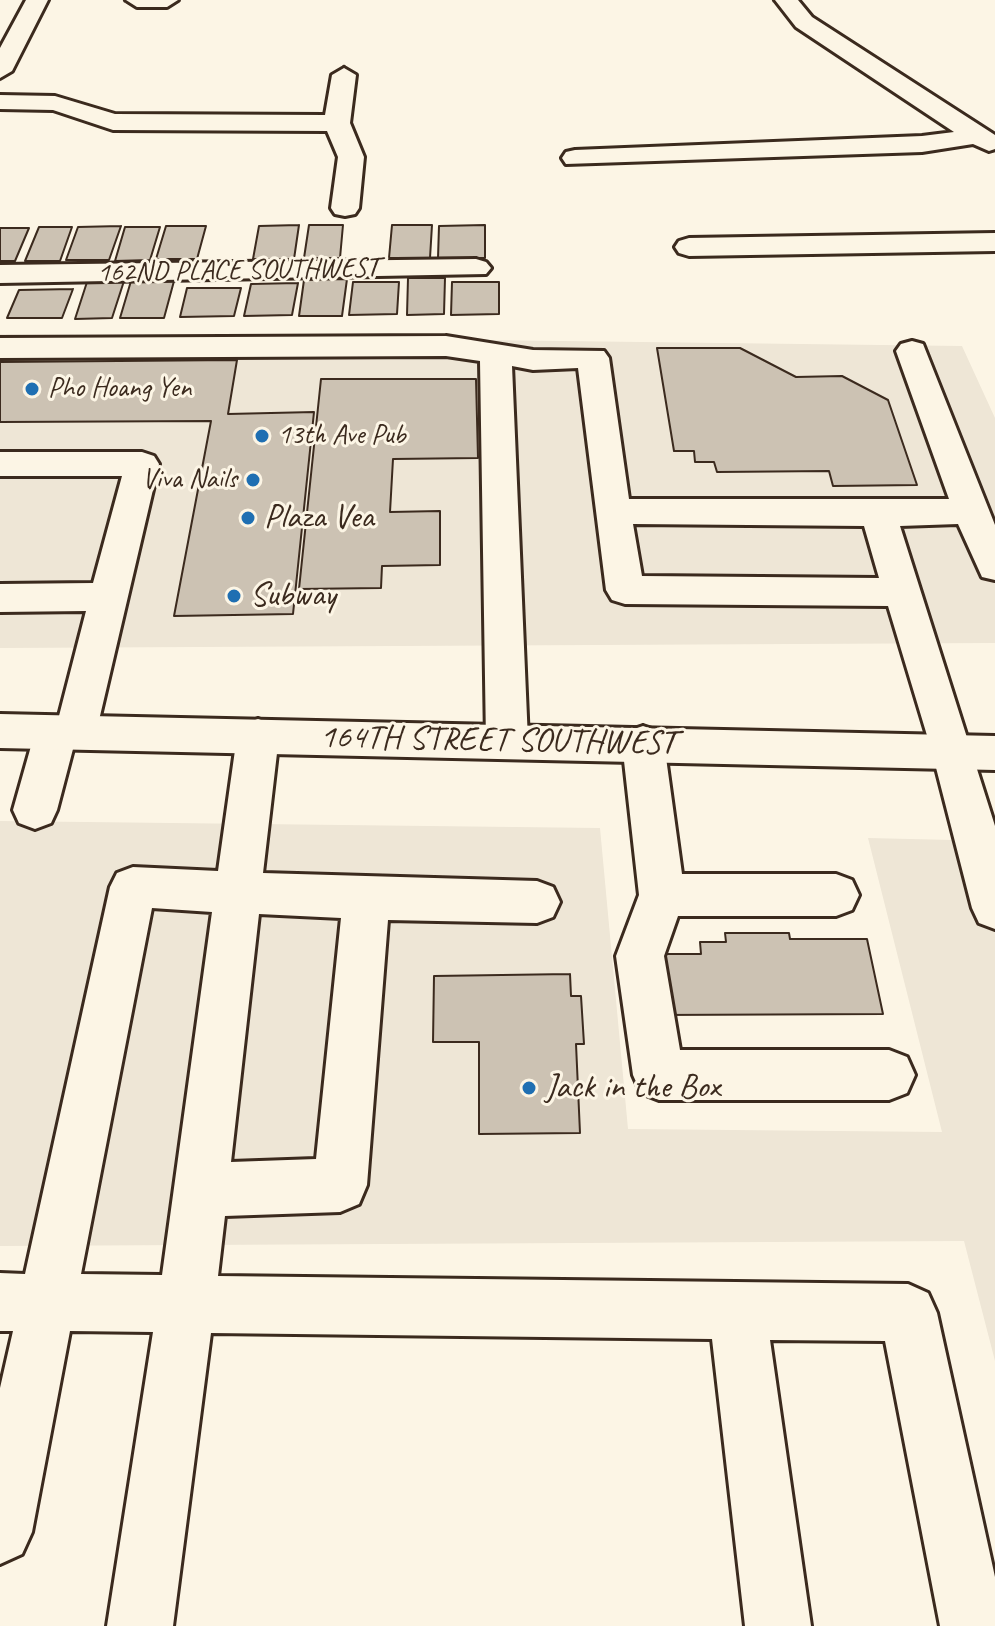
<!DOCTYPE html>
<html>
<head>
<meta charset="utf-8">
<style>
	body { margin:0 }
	canvas { display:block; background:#fcf5e5 }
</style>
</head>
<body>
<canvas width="995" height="1626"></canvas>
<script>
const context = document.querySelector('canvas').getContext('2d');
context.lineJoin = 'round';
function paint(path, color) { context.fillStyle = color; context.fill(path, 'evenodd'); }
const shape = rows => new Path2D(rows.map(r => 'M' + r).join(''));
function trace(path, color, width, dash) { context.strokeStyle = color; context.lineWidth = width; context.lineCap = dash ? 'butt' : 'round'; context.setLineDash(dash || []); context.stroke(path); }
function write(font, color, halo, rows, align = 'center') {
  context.font = font + ' Caveat,sans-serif'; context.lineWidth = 6; context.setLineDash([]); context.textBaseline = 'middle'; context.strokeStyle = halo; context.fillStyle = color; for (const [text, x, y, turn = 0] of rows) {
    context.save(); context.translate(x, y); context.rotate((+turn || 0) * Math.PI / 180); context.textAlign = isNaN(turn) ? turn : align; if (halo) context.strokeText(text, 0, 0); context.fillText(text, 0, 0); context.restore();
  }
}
paint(shape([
	[0,334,962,346,995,418,995,643,0,648],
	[0,821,600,828,628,1129,942,1132,868,838,995,841,995,1361,964,1241,0,1246]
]), '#eee6d6');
const building = shape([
	[299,225,294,259,253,259,259,226,299,225],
	[309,225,343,225,340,258,304,258,309,225],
	[392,225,432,225,430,258,389,258,392,225],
	[485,225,485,258,438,258,439,226,485,225],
	[121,226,109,260,66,260,78,227,121,226],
	[166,226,206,226,197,259,156,259,166,226],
	[39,227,72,227,60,261,25,261,39,227],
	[125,227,160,227,150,260,115,261,125,227],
	[0,228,29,228,15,261,0,261,0,228],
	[408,278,445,278,444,314,407,315,408,278],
	[347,279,342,316,299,316,304,280,347,279],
	[124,281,112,318,75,319,87,282,124,281],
	[131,281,174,281,164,318,120,318,131,281],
	[353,282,399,282,397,314,349,315,353,282],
	[452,282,499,282,499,314,451,315,452,282],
	[298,283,292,315,244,316,251,284,298,283],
	[187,288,241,288,234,316,180,317,187,288],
	[73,289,62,318,7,318,19,290,73,289],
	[657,348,740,348,796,377,842,376,888,400,917,485,833,486,829,471,717,472,714,462,695,462,694,451,674,451,657,348],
	[237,360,228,414,314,412,293,614,174,616,211,421,0,422,0,362,237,360],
	[321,379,476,379,478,458,393,459,390,512,440,511,440,565,382,566,381,588,299,589,321,379],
	[725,933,789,933,790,939,867,939,883,1014,658,1015,652,954,701,954,700,942,726,942,725,933],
	[570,974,571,996,581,996,584,1044,576,1044,580,1133,479,1134,479,1042,433,1042,434,976,570,974]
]);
paint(building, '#ccc2b3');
trace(building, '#3b2a1e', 2);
const minor = shape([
	[26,0,48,0,12,71,0,78,0,48,26,0],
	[126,0,178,0,167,7,137,7,126,0],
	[775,0,798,0,812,17,995,135,995,149,989,151,973,144,922,152,566,164,562,158,566,152,575,150,922,136,954,132,796,27,775,0],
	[344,68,356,75,350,123,364,157,359,208,355,214,345,216,335,214,331,208,338,157,327,131,113,130,53,110,0,109,0,95,55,96,115,114,325,115,332,75,344,68],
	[995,233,995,251,689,256,679,253,675,247,679,241,689,238,995,233],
	[476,259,486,262,491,268,486,274,0,283,0,265,476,259],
	[446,336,533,350,604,351,609,358,629,499,949,499,896,351,901,344,912,341,923,344,995,525,995,580,982,577,958,524,900,526,995,826,995,929,979,923,972,908,932,752,888,606,625,604,612,600,606,590,578,368,533,370,512,366,528,741,522,753,507,758,492,753,486,741,480,361,446,356,0,358,0,338,446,336],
	[633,524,864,526,879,578,642,576,633,524],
	[0,452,142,452,154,456,159,464,96,733,90,745,73,749,57,810,51,823,35,829,19,823,13,810,35,732,41,720,59,716,86,611,0,612,0,584,93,583,122,476,0,476,0,452],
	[258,719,273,724,279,736,263,873,537,881,553,887,560,902,553,917,537,923,388,920,367,1185,359,1204,340,1212,225,1216,218,1276,908,1284,928,1293,937,1313,995,1577,995,1626,940,1626,885,1341,770,1340,811,1626,745,1626,712,1339,211,1333,173,1626,107,1626,153,1332,70,1331,32,1532,22,1554,0,1564,0,1388,13,1331,0,1331,0,1273,25,1274,110,887,117,873,133,867,218,871,237,736,243,724,258,719],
	[152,908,212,912,162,1275,81,1274,152,908],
	[259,914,341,918,316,1159,231,1162,259,914],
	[643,726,658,731,664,743,682,874,836,874,852,880,859,895,852,910,836,916,678,916,664,956,680,1050,889,1050,907,1057,915,1075,907,1093,889,1100,659,1100,641,1093,633,1075,616,956,639,895,622,743,628,731,643,726]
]);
const major = shape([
	[0,714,995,736,995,770,0,748,0,714]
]);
trace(minor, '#3b2a1e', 6);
trace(major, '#3b2a1e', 6);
paint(minor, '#fcf5e5');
paint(major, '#fcf5e5');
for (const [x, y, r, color] of [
	[32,389,8,"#1f6fb2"],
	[262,436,8,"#1f6fb2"],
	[253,480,8,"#1f6fb2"],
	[248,518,8,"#1f6fb2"],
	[234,596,8,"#1f6fb2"],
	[529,1088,8,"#1f6fb2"]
]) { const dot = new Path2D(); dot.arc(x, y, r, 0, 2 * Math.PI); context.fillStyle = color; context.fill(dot); trace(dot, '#fcf5e5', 3); }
write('28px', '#3b2a1e', '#fcf5e5', [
	["162ND PLACE SOUTHWEST",238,271,-1]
]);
write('28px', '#3b2a1e', '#fcf5e5', [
	["Pho Hoang Yen",48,389],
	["13th Ave Pub",278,436],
	["Viva Nails",237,480,"right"]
], 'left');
write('34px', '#3b2a1e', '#fcf5e5', [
	["Plaza Vea",264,518],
	["Subway",250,596],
	["Jack in the Box",545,1088]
], 'left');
write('34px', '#3b2a1e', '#fcf5e5', [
	["164TH STREET SOUTHWEST",498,741,1]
]);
</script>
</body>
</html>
